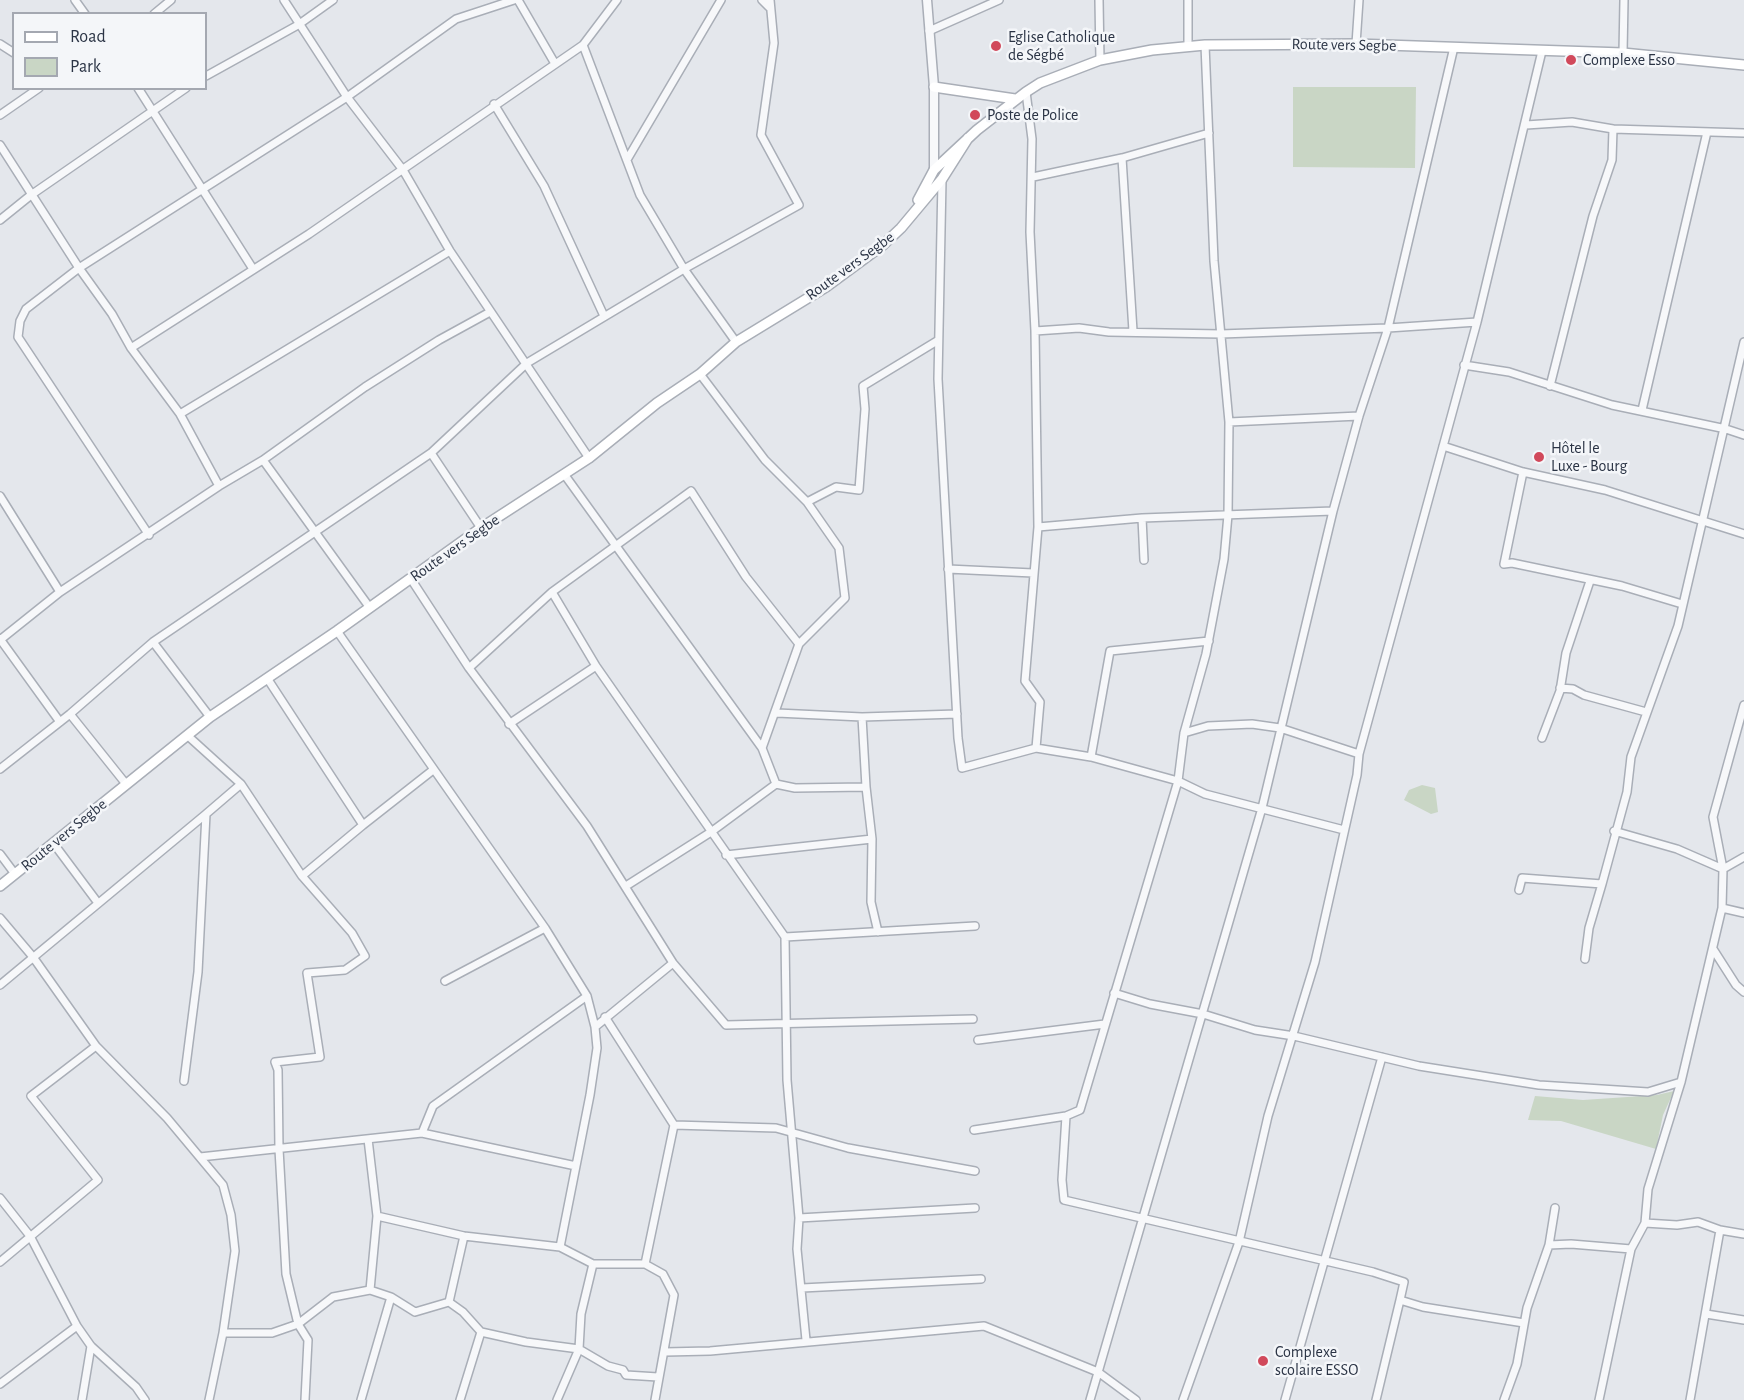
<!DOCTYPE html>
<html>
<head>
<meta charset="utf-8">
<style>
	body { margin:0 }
	#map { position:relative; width:1744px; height:1400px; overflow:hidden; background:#e4e7ec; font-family:"Alegreya Sans",sans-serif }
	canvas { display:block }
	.legend { position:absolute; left:12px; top:12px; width:195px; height:78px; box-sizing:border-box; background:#f4f6f9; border:2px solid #a4a8b1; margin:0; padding:8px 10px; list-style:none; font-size:18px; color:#2b3445 }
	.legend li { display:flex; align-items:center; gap:12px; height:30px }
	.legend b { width:30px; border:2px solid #a4a8b1 }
</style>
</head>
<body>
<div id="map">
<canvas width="1744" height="1400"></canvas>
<ul class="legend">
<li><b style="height:8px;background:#fff"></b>Road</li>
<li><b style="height:16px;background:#c9d6c5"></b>Park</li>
</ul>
</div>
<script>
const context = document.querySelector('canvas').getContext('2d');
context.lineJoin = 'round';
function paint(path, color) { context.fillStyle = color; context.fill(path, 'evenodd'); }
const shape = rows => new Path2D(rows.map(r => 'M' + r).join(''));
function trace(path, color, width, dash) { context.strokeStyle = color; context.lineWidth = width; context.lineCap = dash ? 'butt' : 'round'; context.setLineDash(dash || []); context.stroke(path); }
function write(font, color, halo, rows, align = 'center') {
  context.font = font + ' "Alegreya Sans",sans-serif'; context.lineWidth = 5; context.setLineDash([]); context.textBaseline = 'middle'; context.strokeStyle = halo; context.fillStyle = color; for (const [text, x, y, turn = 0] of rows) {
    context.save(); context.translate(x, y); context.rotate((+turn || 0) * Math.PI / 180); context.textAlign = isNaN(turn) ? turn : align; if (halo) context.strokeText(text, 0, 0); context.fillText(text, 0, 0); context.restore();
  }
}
paint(shape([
	[1293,87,1416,87,1415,168,1293,167],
	[1422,785,1435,788,1438,812,1431,814,1404,800,1409,790],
	[1674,1091,1663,1115,1656,1149,1561,1121,1528,1120,1535,1096,1583,1100,1657,1095]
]), '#c9d6c5');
const minor = shape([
	[75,0,85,14],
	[284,0,347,97,403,170,450,251,589,458],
	[518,0,554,62],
	[762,0,769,7],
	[1099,0,1100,60],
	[1188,0,1188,46],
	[154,14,171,0],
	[929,31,999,0],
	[0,44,14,53],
	[1356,44,1359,0],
	[583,45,640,195,684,269,736,342],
	[1623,53,1624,0],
	[206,76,298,25,333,0],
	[138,88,253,269],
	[1026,92,1032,139,1030,232,1035,331,1038,527,1025,681,1040,702,1036,748],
	[494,104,544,186,604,316],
	[0,115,39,88],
	[1526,125,1572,122,1613,129,1612,160,1593,216,1550,386],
	[1613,129,1744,133],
	[0,145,79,268,112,314,131,348,180,414,219,486],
	[628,158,721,0],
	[1122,158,1133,331],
	[1033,177,1122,158,1209,133],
	[942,180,938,379,958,738,962,768,1036,748,1091,757,1178,781,1205,794,1344,830],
	[0,220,31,195,186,88],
	[1035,331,1079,328,1109,332,1221,334,1388,328,1477,322],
	[131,348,309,234,583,45,617,0],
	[1464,365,1509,372,1612,405,1726,429,1744,435],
	[700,374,765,460,807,502],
	[1642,410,1707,132],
	[180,414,450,251],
	[1229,422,1359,416],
	[1443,446,1523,472,1605,490,1744,534],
	[431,453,481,528],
	[263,460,370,608],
	[1523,472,1504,564,1512,563,1622,586,1682,604],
	[564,474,762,748,776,784],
	[0,496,60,592],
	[1142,518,1144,560],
	[1038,527,1142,518,1333,511],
	[149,535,18,337,20,321,26,309,79,268,347,97,456,19,514,0],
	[948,569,1033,573],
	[411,579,469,668,587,826,673,963,726,1025,973,1019],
	[552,592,596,666,785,937,787,1080,799,1218,797,1249,806,1340],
	[337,631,545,928,587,996],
	[0,639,60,722],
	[0,640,60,592,219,486,263,460,365,387,439,340,490,312],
	[153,642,210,717],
	[799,644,845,598,839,548,807,502,836,487,859,490,865,409,863,386,937,341],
	[469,668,552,592,691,491,746,577,799,644,762,748],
	[267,678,363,825,302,876],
	[1560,688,1573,689,1584,695,1646,712],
	[777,713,862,717,957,714],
	[70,714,126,784],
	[862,717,866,787],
	[509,724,596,666],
	[1184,733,1208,726,1252,724,1280,728,1359,754],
	[188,736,241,784,302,876,352,933,365,956,345,970,307,973,320,1057,275,1062,278,1070,279,1149,286,1274,298,1324,308,1340,305,1400],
	[1542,738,1560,691,1566,653,1590,581],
	[1091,757,1110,651,1209,641],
	[0,769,70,714,153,642,431,453,527,363,684,269,799,205,761,135,774,43,770,0],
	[363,825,433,770],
	[1614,831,1677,849,1723,869],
	[54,844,98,903],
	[0,854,15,874],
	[726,855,872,839],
	[1723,869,1744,857],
	[626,886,711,832,776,784,795,788,866,787,872,839,871,902,878,932],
	[1519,890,1522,878,1602,884,1627,792,1631,757,1678,626,1744,342],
	[1722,908,1744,913],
	[0,918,33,957,96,1046,167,1118,223,1185,231,1215,235,1251,223,1333],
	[785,937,975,926],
	[1713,949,1736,985,1744,992],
	[1585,959,1589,928,1602,884],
	[445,981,545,928],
	[0,985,206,814],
	[1114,993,1150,1004,1203,1014,1255,1030,1294,1036,1419,1066,1539,1085,1648,1092,1681,1082],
	[605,1017,674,1125,776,1128,848,1148,975,1171],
	[978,1040,1105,1024],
	[184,1081,198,972,206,814,241,784],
	[1066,1116,1062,1180,1064,1200,1373,1272,1404,1282,1400,1300,1423,1307,1524,1323],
	[974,1130,1066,1116,1080,1110,1178,781,1184,733,1206,654,1224,559,1228,515,1229,422,1214,261,1205,45],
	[422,1133,433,1106,587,996,595,1027],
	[368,1139,377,1216,370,1290],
	[200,1157,422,1133,576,1166],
	[0,1198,30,1236,77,1326,91,1346,136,1387,145,1400],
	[1555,1208,1549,1245,1571,1244,1631,1249],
	[377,1216,464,1236,560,1247,593,1264,645,1264,663,1274,674,1295,655,1400],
	[799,1218,975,1208],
	[1645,1223,1677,1225,1698,1222,1720,1230,1690,1400],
	[1720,1230,1744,1234],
	[560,1247,590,1095,597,1048,595,1027,673,963],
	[0,1262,98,1180,31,1096,96,1046],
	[645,1264,674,1125],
	[802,1288,981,1279],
	[449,1302,464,1236],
	[1706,1314,1744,1320],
	[665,1352,710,1351,984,1326,1098,1372,1136,1400],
	[0,1384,77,1326],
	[82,1400,91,1346],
	[209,1400,223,1333,272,1333,298,1324,333,1297,370,1290,391,1297,415,1312,449,1302,463,1312,481,1332,526,1342,579,1349,608,1366,623,1370,626,1375,658,1377],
	[361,1400,391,1297],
	[460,1400,481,1332],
	[557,1400,579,1349,581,1314,593,1264],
	[1090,1400,1262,808,1333,511,1359,416,1388,328,1454,47],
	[1183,1400,1239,1242,1268,1116,1315,962,1357,775,1359,754,1477,322,1542,51],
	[1285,1400,1382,1057],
	[1376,1400,1400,1300],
	[1504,1400,1517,1364,1527,1308,1549,1245],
	[1599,1400,1631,1249,1645,1223,1648,1189,1681,1082,1722,908,1723,869,1713,817,1744,705]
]);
const tertiary = shape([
	[927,0,934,87,934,170]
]);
const secondary = shape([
	[934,87,1015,99],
	[918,200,934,170,977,130,1026,92,1040,83,1100,60,1152,50,1205,45,1356,44,1623,53,1744,65],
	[0,886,210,717,337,631,481,528,589,458,657,403,700,374,736,342,826,287,883,245,901,228,942,179,968,138]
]);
trace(minor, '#a9aeb7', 10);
trace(tertiary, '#a9aeb7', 11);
trace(secondary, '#a9aeb7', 12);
trace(minor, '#f7f8fa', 7);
trace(tertiary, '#f7f8fa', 8);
trace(secondary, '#fff', 9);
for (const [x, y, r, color] of [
	[996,46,6,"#d1495b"],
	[1571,60,6,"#d1495b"],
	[975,115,6,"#d1495b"],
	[1539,457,6,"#d1495b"],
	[1263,1361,6,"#d1495b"]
]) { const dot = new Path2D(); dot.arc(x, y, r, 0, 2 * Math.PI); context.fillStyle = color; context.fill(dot); trace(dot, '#f4f6f9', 2); }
write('16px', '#2b3445', '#f4f6f9', [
	["Eglise Catholique",1008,37],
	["de Ségbé",1008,55],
	["Complexe Esso",1583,60],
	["Poste de Police",987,115],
	["Hôtel le",1551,448],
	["Luxe - Bourg",1551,466],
	["Complexe",1275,1352],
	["scolaire ESSO",1275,1370]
], 'left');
write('16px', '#2b3445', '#f4f6f9', [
	["Route vers Segbe",1344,45,1],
	["Route vers Segbe",850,266,-36],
	["Route vers Segbe",455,548,-35],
	["Route vers Segbe",64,835,-39]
]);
</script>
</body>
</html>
